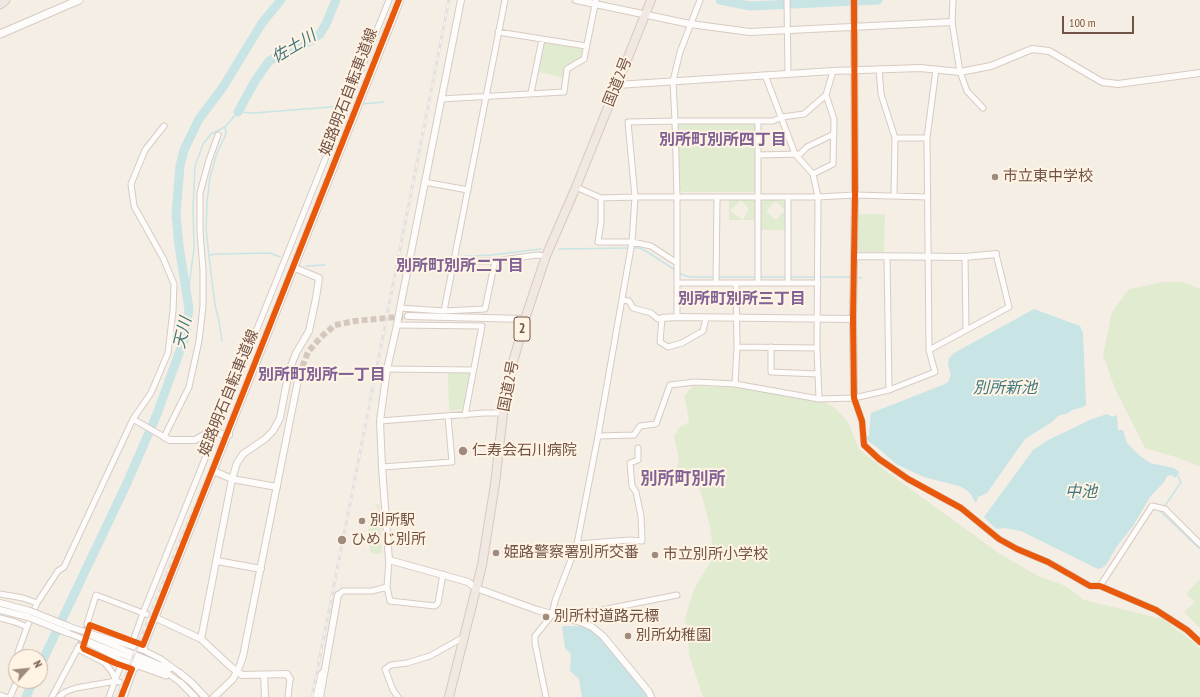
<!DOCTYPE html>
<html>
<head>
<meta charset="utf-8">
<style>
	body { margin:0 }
	#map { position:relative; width:1200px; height:697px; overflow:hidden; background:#f5eee5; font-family:"PT Sans Narrow",sans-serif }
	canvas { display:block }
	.north { position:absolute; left:8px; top:649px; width:40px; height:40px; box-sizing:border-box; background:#fff3e4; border:1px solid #c7b3a5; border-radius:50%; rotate:63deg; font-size:11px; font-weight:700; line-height:16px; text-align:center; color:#725447 }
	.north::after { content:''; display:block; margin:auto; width:14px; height:18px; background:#a08a7e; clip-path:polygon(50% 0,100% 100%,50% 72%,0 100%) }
	.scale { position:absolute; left:1062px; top:16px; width:72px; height:18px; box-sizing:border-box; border:2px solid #725447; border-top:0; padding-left:5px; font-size:12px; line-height:14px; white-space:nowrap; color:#725447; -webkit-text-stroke:3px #fff3e4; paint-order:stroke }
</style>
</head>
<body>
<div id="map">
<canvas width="1200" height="697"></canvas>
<div class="north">N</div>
<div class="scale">100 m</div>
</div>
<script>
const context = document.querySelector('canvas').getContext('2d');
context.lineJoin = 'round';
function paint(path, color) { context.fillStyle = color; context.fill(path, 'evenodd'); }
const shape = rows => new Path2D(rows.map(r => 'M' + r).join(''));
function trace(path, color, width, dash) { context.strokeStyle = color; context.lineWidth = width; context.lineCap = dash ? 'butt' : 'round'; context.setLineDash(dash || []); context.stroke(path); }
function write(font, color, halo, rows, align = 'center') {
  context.font = font + ' "PT Sans Narrow","Noto Sans JP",sans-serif'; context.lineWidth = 4; context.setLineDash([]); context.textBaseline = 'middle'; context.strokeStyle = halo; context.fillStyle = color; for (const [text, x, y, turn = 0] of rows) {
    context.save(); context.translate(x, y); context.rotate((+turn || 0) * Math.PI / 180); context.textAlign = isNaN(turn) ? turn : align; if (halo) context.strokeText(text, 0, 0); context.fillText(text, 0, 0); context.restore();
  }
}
paint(shape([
	[546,42,581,49,583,52,581,57,566,67,564,78,539,72,544,44],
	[680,123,754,124,756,126,756,191,753,192,683,192,680,190,678,125],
	[729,199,753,199,756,202,756,220,729,220],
	[741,200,749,209,743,220,730,211],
	[763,199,785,201,787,230,760,230,760,201],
	[775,201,785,210,776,220,766,211],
	[858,214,885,214,884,252,860,252,858,250],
	[1164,282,1183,282,1200,289,1200,467,1179,458,1145,448,1115,389,1103,355,1112,312,1129,289],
	[468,372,471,374,464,409,449,411,448,373],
	[693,386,774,389,816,396,835,408,848,422,859,449,890,474,1000,554,1040,577,1066,586,1084,600,1163,619,1194,643,1200,649,1200,697,703,697,690,658,685,618,694,589,714,556,710,527,702,495,695,480,689,479,665,485,662,483,677,468,679,459,674,436,680,427,689,422,687,408,684,396],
	[378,504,379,505,382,553,378,554,372,553,370,550,368,531,369,521,377,521,379,520,378,509,375,505],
	[1200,579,1200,627,1199,627,1184,612,1195,602,1186,594]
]), '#e1ebd0');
paint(shape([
	[1034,309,1080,326,1083,333,1086,405,1083,407,1072,410,1068,413,1058,416,1052,422,1025,439,987,493,978,497,976,503,970,493,962,487,924,477,896,464,878,448,869,442,866,437,869,436,871,413,945,384,948,382,951,375,948,365,949,358,954,353],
	[1107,414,1112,417,1117,415,1118,430,1123,430,1127,443,1139,455,1150,463,1174,468,1179,472,1175,478,1171,475,1167,476,1164,482,1150,497,1133,526,1117,546,1106,565,1102,568,1098,569,1021,531,1005,528,996,529,984,517,1033,450,1048,440,1092,419],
	[562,626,580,626,591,630,596,634,617,657,641,688,647,697,582,697,579,679,570,671,571,654,565,648]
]), '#c8e4e5');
trace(shape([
	[362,104,384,102],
	[633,248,640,248,649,253,675,270],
	[559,249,629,248],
	[209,255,218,254,270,253,280,257],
	[415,259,491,255,541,249],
	[306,266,325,265],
	[678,272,683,275,690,277,815,277],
	[819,277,851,277],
	[855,277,861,278],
	[187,302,194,248,193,208,195,166,203,144,211,134,225,127,238,112,254,113,344,106],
	[222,341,219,321,215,305,210,265,206,229,207,203,210,177,217,153,226,134,225,126],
	[1165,506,1181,482,1177,474],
	[1163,510,1161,512,1200,549]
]), '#c8e4e5', 1.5);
trace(shape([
	[720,0,750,6,878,0],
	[238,112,255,81,269,61,312,40,320,34,326,24,336,0],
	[40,666,127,483,157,414,185,337,189,309,179,246,176,214,180,166,184,150,199,119,223,87,262,23,281,0],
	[26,697,33,681]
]), '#c8e4e5', 9);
trace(shape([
	[79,646,87,624]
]), '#d4c8be', 5, [5, 2.5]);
trace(shape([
	[299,375,308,352,321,337,335,325,355,321,408,316]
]), '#d4c8be', 6, [6, 3]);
const minor = shape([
	[787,0,788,74],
	[953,0,952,22,960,72,967,91,983,108],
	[498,32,586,46],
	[879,69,881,94,895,138,894,196],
	[765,75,795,154,813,174,818,197,817,348,819,399],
	[531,93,542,39],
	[441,99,564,92,567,69,584,59,596,0],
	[758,122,758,283],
	[895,138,927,138],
	[758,155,800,154,807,147,834,134],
	[813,174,833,164,834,119,826,95,833,71],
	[424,182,468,190],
	[576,187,601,198,635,197,818,197,855,195,928,197],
	[788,197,788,283],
	[601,198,601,222,598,242,632,242,651,246,677,263],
	[887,257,889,390],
	[965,257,966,330],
	[455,261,495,261,537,255,546,256],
	[677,283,818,283],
	[716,283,717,197],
	[622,300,629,301,633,308,651,313,658,319,662,318,660,342,668,347,682,343,703,331,706,318],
	[400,308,444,311,485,309,495,261],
	[444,311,505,0],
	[677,317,677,197,675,121,673,81,680,52,700,0],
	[397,325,482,326,465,415],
	[737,347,817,348],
	[771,347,771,372,818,374],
	[929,350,1009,307,996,254],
	[387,369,473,370],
	[735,384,737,347,736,283],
	[854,398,862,421,864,445,879,459,908,479,961,508,999,539,1017,549,1048,562,1090,586,1100,586,1156,610,1187,630,1200,642],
	[133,419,164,437,189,387,199,341,203,306,203,270,200,232,200,193,209,160,218,135],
	[380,421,484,413,503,413],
	[598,436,634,435,640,426,656,424,670,385,695,382,735,384,819,399,854,398,889,390,935,372,929,350,927,138,936,69],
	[382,467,452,462,448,416],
	[577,544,630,540,642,541,641,516,636,492,632,486,630,463,638,460,638,448],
	[1100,586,1152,506,1165,509,1200,544],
	[387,587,390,601,435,606,438,603,443,574],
	[0,594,23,598,37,603],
	[338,595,343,591,372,591,387,587,389,560],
	[0,618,15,622,27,627],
	[581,622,587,613,677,595],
	[87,624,96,595,156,618],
	[70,627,128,645,133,641,143,613,389,0],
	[68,633,156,668,167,673,181,683],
	[91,636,170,669],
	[90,644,121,660,122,662,109,697],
	[128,645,145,651],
	[78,649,105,663,112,672,116,681],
	[18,657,18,652,27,627,37,603,58,571,64,567,133,419,151,393,168,353,173,311,174,284,163,258,134,206,131,184,145,150,164,126],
	[121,660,138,666],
	[180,673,161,659,145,651,144,647,401,0],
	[0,695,6,697],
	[10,697,17,681],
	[52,697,79,646],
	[59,697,65,692,76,688,116,681,128,685],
	[124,697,134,669,138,666,166,676],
	[288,697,290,679],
	[316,697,321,674,325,671],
	[398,697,393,690,385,669,391,665,407,663,430,656,464,637],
	[546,697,535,643,535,636,552,615,555,601,577,544,598,436,632,242,635,197,628,122,675,121,773,121,782,117,804,114,826,95]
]);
const tertiary = shape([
	[461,0,400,308,397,325,387,369,380,421,382,467,389,560,468,582,476,588,537,610,581,622,592,627,603,636,649,692,651,697],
	[576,0,690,24,750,32,952,22],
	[617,85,833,71,920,68,960,72,991,66,1032,49,1049,51,1102,82,1118,84,1200,73],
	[854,256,965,257,996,254],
	[408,316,525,319],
	[662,318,677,317,853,319],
	[854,398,853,319,855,195,854,0],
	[164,437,170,440,195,440,209,432,229,435],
	[214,471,232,479,277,487],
	[217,561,261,569],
	[0,603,30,611],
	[0,610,28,617],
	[156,618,201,639,231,667,242,675,287,674,290,679],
	[201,639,232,479,237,463,243,454,265,439,273,431,280,418,289,371,296,353,309,331,316,298,319,278,295,268],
	[180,673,192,683,205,697],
	[264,675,265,697],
	[181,683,195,697],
	[214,697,233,679,240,665,243,656,299,375],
	[320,697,338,595]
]);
const secondary = shape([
	[0,34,79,0]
]);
const trunk = shape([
	[449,697,482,565,495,484,503,413,512,366,525,319,546,256,576,187,651,0]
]);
const motorway = shape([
	[0,4,5,0]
]);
trace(minor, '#d6cbc4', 7);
trace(tertiary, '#d6cbc4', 8);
trace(secondary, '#d6cbc2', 9);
trace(trunk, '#d4c9c3', 10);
trace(motorway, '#d4c9c3', 11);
trace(minor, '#fefcfb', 5);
trace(tertiary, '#fefcfb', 6);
trace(secondary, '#fefcfb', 7);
trace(trunk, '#f1e8e2', 8);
trace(motorway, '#f0e6e2', 9);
const rail = shape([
	[117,697,175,553,206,480,396,0],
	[312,697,449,0]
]);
trace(rail, '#e3e0e2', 3);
trace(rail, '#fff3e4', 1.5, [4.5]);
const tertiaryBridge = shape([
	[30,611,70,627],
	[28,617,68,633]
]);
trace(tertiaryBridge, '#d6cbc4', 8, []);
trace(tertiaryBridge, '#fefcfb', 6);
trace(shape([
	[854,0,855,195,853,319,854,398,862,421,864,445,879,459,908,479,961,508,999,539,1017,549,1048,562,1090,586,1100,586,1156,610,1187,630,1200,642],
	[121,697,132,669,115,663,84,649,83,647,90,625,143,645,399,0]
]), '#e8590c', 6);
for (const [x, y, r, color] of [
	[995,177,4,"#a08a7e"],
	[463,451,5,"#a08a7e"],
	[362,521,4,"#a08a7e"],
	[342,540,5,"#a08a7e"],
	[496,553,4,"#a08a7e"],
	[655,555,4,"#a08a7e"],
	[546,617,4,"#a08a7e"],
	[628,636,4,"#a08a7e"]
]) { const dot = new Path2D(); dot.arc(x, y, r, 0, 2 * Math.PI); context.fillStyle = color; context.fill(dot); trace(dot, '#fff3e4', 1.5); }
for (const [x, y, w] of [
	[522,329,16]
]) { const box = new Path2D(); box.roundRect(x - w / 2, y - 12, w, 24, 3); context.fillStyle = '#fff3e4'; context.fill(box); trace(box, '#725447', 1); }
write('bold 14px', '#725447', null, [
	["2",522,329]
]);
write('15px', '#725447', '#fff3e4', [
	["国道2号",618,82,-68],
	["姫路明石自転車道線",349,92,-69],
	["国道2号",509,386,-79],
	["姫路明石自転車道線",229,393,-68]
]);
write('15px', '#725447', '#fff3e4', [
	["市立東中学校",1003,177],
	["仁寿会石川病院",472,451],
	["別所駅",370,521],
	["ひめじ別所",351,540],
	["姫路警察署別所交番",504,553],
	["市立別所小学校",663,555],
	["別所村道路元標",554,617],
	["別所幼稚園",636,636]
], 'left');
write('italic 16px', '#3e777f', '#fff3e4', [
	["佐土川",294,47,-31],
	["天川",183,333,-77],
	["別所新池",1005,388],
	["中池",1081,492]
]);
write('bold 16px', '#816295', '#fff3e4', [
	["別所町別所四丁目",723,140],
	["別所町別所二丁目",460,266],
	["別所町別所三丁目",742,299],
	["別所町別所一丁目",322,375]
]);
write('bold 17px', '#816295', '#fff3e4', [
	["別所町別所",683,479]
]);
</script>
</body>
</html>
